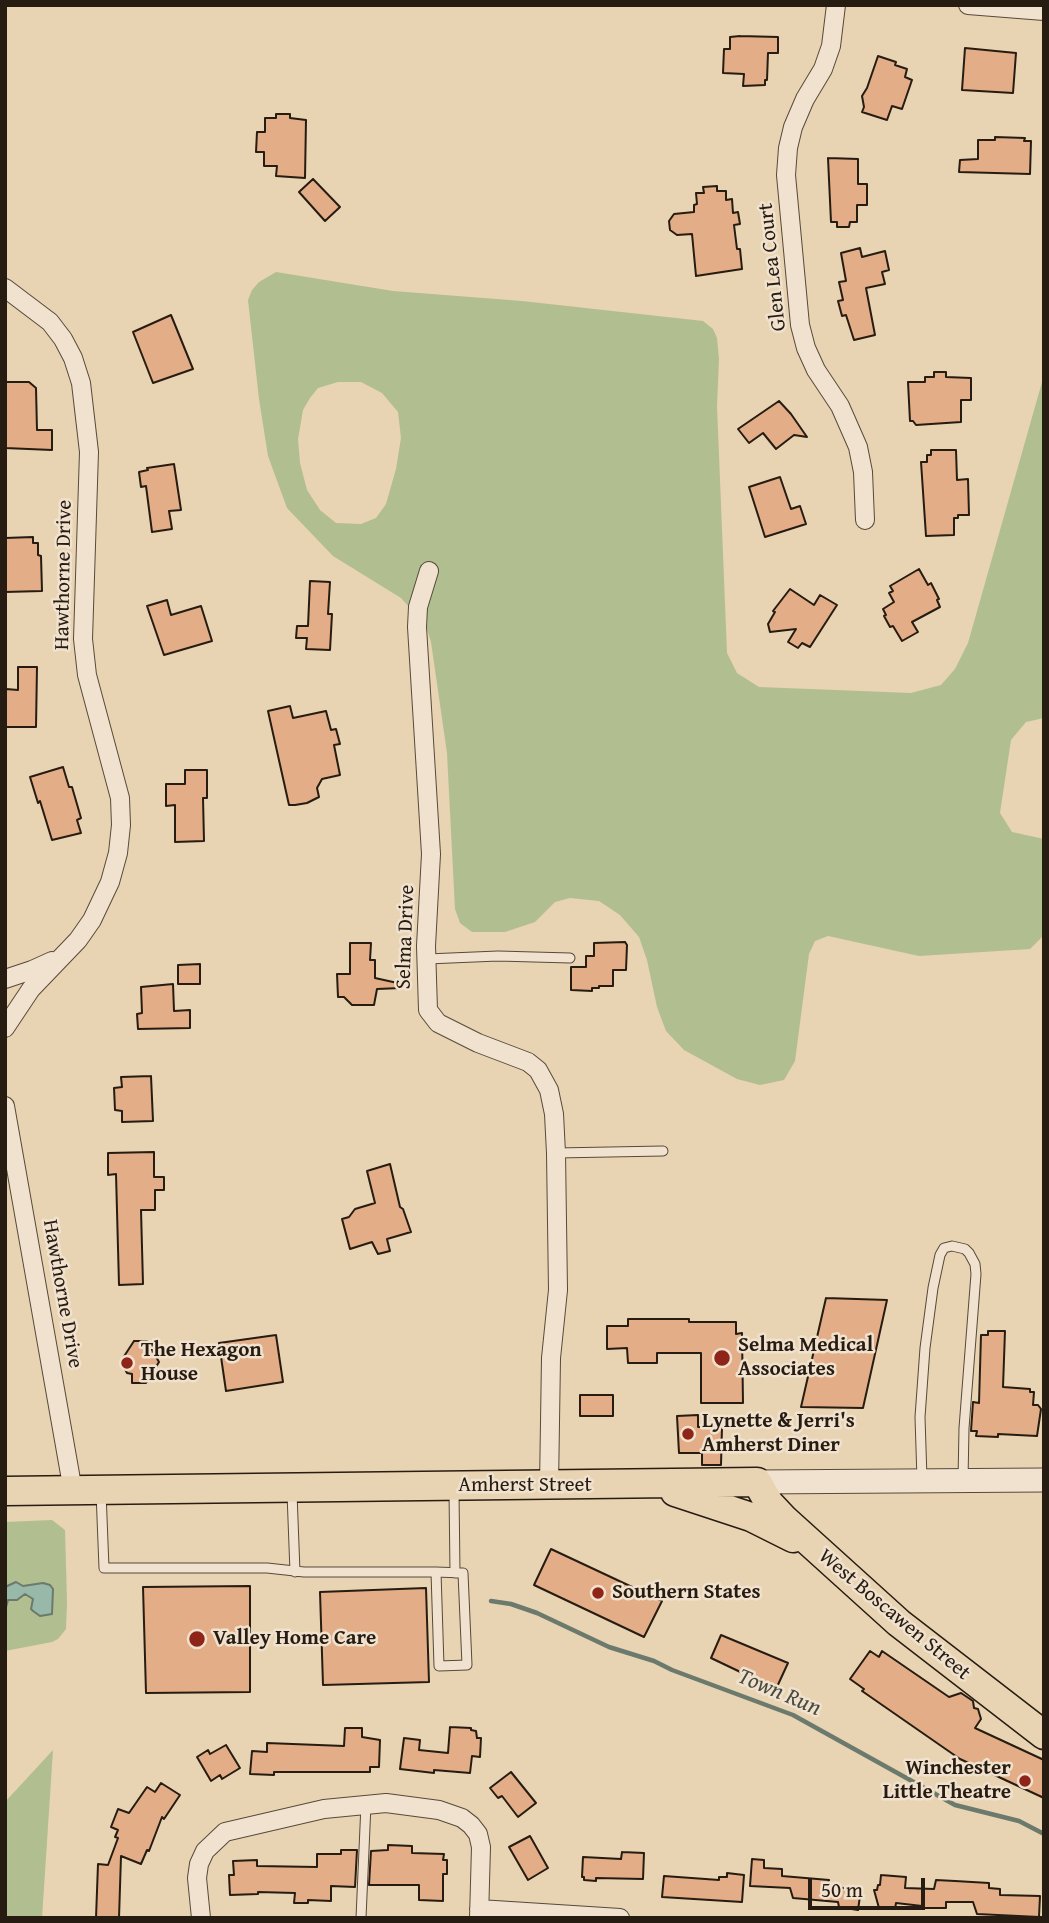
<!DOCTYPE html>
<html>
<head>
<meta charset="utf-8">
<style>
	body { margin:0 }
	#map { position:relative; width:1049px; height:1923px; overflow:hidden; background:#e8d3b3; font-family:"Gentium Book Plus",serif }
	canvas { display:block }
	.frame { position:absolute; inset:0; border:7px solid #271c11; pointer-events:none }
	.scale { position:absolute; left:808px; top:1878px; width:117px; height:32px; box-sizing:border-box; border:4px solid #271c11; border-top:0; padding-left:9px; font-size:21px; line-height:24px; white-space:nowrap; color:#271c11; -webkit-text-stroke:5px #f0e2ce; paint-order:stroke }
</style>
</head>
<body>
<div id="map">
<canvas width="1049" height="1923"></canvas>
<div class="frame"></div>
<div class="scale">50 m</div>
</div>
<script>
const context = document.querySelector('canvas').getContext('2d');
context.lineJoin = 'round';
function paint(path, color) { context.fillStyle = color; context.fill(path, 'evenodd'); }
const shape = rows => new Path2D(rows.map(r => 'M' + r).join(''));
function trace(path, color, width, dash) { context.strokeStyle = color; context.lineWidth = width; context.lineCap = dash ? 'butt' : 'round'; context.setLineDash(dash || []); context.stroke(path); }
function write(font, color, halo, rows, align = 'center') {
  context.font = font + ' "Gentium Book Plus",serif'; context.lineWidth = 5; context.setLineDash([]); context.textBaseline = 'middle'; context.strokeStyle = halo; context.fillStyle = color; for (const [text, x, y, turn = 0] of rows) {
    context.save(); context.translate(x, y); context.rotate((+turn || 0) * Math.PI / 180); context.textAlign = isNaN(turn) ? turn : align; if (halo) context.strokeText(text, 0, 0); context.fillText(text, 0, 0); context.restore();
  }
}
paint(shape([
	[276,272,393,291,522,301,703,321,713,329,717,338,719,359,717,406,727,653,737,673,759,687,911,693,941,685,955,669,968,643,1044,375,1044,718,1026,722,1011,740,1000,813,1012,832,1044,839,1044,935,1030,949,919,956,828,936,815,941,809,954,795,1061,784,1080,760,1085,737,1079,684,1050,666,1031,657,1007,647,960,639,937,620,915,599,901,570,898,555,902,535,922,505,932,472,932,460,923,455,909,447,753,431,642,426,626,401,598,333,556,287,508,268,456,259,399,248,300,252,290,259,282],
	[338,382,361,382,382,393,398,412,401,438,396,469,386,504,376,518,361,524,336,523,320,510,307,490,300,463,298,439,303,410,310,398,318,388],
	[52,1520,65,1530,67,1603,66,1629,58,1639,52,1642,5,1651,5,1522],
	[53,1750,42,1918,5,1918,5,1802]
]), '#b1be90');
const water = shape([
	[16,1582,23,1586,43,1583,50,1585,53,1589,52,1614,40,1616,33,1611,31,1609,33,1599,25,1594,17,1600,8,1600,5,1611,5,1587,16,1582]
]);
paint(water, '#98b8a9');
trace(water, '#6b7a6c', 2);
trace(shape([
	[491,1601,511,1604,537,1613,609,1647,654,1661,672,1670,793,1715,955,1805,1019,1821,1044,1834]
]), '#6b7a6c', 4.5);
const building = shape([
	[740,36,778,37,778,53,768,53,767,80,765,80,765,85,743,86,744,74,723,73,724,49,730,49,730,37,740,36],
	[965,48,1016,53,1013,93,962,90,965,48],
	[878,56,896,62,895,65,907,69,905,77,912,80,902,109,892,106,887,120,862,112,864,107,862,96,867,88,878,56],
	[276,114,290,114,290,118,306,120,305,178,276,176,277,166,264,166,264,152,256,152,257,132,265,132,265,118,276,118,276,114],
	[995,137,1025,138,1024,141,1031,141,1030,174,959,172,960,160,978,159,978,140,995,140,995,137],
	[828,158,858,159,858,184,867,184,867,205,857,205,857,222,850,222,849,227,837,227,837,222,831,222,828,158],
	[313,179,340,207,325,221,299,192,313,179],
	[717,186,717,191,726,191,726,200,732,199,733,213,738,212,740,224,734,225,737,249,740,249,742,269,696,276,692,234,677,235,670,230,669,221,674,214,694,212,694,205,697,204,696,193,704,193,703,187,717,186],
	[860,248,862,257,885,251,889,270,882,272,885,284,866,288,875,335,854,340,846,315,842,316,838,301,843,300,839,282,846,281,841,253,860,248],
	[171,315,193,369,153,383,133,332,171,315],
	[934,372,946,372,946,377,971,378,971,400,961,400,961,422,916,425,913,421,910,421,908,382,925,382,925,377,934,377,934,372],
	[6,382,29,382,36,388,37,430,52,430,52,450,5,448,6,382],
	[779,401,791,414,807,437,794,435,776,449,763,433,749,443,738,429,779,401],
	[931,450,956,450,957,480,968,479,969,515,958,515,958,518,954,518,954,535,926,536,921,462,927,462,927,455,931,455,931,450],
	[174,464,181,510,169,511,172,529,152,532,146,486,141,487,139,472,148,470,147,468,174,464],
	[780,477,791,509,800,506,806,524,765,537,749,487,780,477],
	[33,537,33,543,38,543,38,555,41,556,42,591,5,592,5,538,33,537],
	[919,569,928,585,931,583,939,599,937,600,940,607,912,622,918,632,902,641,893,626,890,627,884,616,886,615,883,609,894,602,889,593,893,591,890,586,919,569],
	[310,581,330,582,328,614,332,614,330,650,306,649,307,638,296,638,297,626,308,626,310,581],
	[790,589,814,605,820,595,837,605,810,647,802,643,798,648,788,642,796,629,770,632,768,624,775,612,773,611,790,589],
	[167,600,171,615,201,606,212,641,164,655,147,606,167,600],
	[18,667,37,667,36,727,5,727,6,689,18,690,18,667],
	[290,706,293,718,326,711,331,730,336,729,340,744,334,745,340,775,322,779,317,788,319,797,307,803,295,805,289,805,268,711,290,706],
	[63,767,69,787,72,787,81,818,77,820,81,833,52,840,40,801,38,803,30,777,63,767],
	[185,770,207,770,207,798,203,798,204,841,175,842,175,805,166,806,166,784,185,784,185,770],
	[625,942,627,945,626,970,613,970,613,986,599,986,599,988,592,988,592,991,571,990,571,967,586,967,586,956,594,956,594,943,625,942],
	[350,943,371,943,370,960,375,960,375,978,402,984,401,988,377,989,374,1005,352,1005,344,997,338,997,337,974,350,974,350,943],
	[200,964,200,984,178,984,178,965,200,964],
	[173,984,174,1011,190,1010,190,1028,138,1029,137,1014,142,1013,141,987,173,984],
	[151,1076,153,1121,122,1122,122,1111,115,1110,114,1088,122,1087,121,1077,151,1076],
	[154,1152,154,1177,164,1177,164,1190,155,1190,155,1210,141,1210,143,1284,119,1285,116,1174,108,1175,108,1153,154,1152],
	[390,1164,400,1207,403,1209,411,1232,387,1239,390,1251,378,1254,372,1242,350,1249,342,1219,349,1217,355,1209,375,1203,367,1171,390,1164],
	[826,1298,887,1300,863,1408,801,1407,826,1298],
	[628,1319,689,1319,689,1322,736,1322,736,1334,742,1333,743,1403,701,1403,701,1353,657,1353,657,1363,628,1363,627,1348,607,1349,607,1326,628,1326,628,1319],
	[988,1331,1005,1331,1003,1387,1030,1389,1030,1392,1034,1392,1033,1405,1038,1405,1041,1409,1037,1436,998,1434,998,1437,976,1436,977,1431,971,1431,973,1402,979,1403,981,1335,988,1335,988,1331],
	[276,1335,283,1382,226,1391,219,1343,276,1335],
	[134,1341,147,1341,159,1362,146,1383,132,1383,132,1374,127,1373,121,1361,134,1341],
	[580,1395,613,1395,613,1416,580,1416,580,1395],
	[698,1415,698,1427,722,1427,721,1465,702,1465,702,1453,679,1453,677,1416,698,1415],
	[551,1549,662,1601,644,1637,534,1585,551,1549],
	[250,1586,250,1692,146,1693,143,1587,250,1586],
	[426,1588,429,1682,323,1685,320,1592,426,1588],
	[721,1635,788,1663,776,1689,711,1658,721,1635],
	[870,1651,879,1657,882,1651,949,1697,961,1693,973,1701,974,1708,978,1709,981,1719,975,1728,1044,1760,1044,1798,960,1759,862,1691,864,1689,850,1679,870,1651],
	[450,1727,471,1728,471,1730,476,1731,477,1738,481,1738,480,1757,472,1756,470,1773,434,1770,434,1773,400,1769,404,1738,420,1740,419,1750,448,1753,450,1727],
	[345,1728,362,1728,362,1737,380,1740,379,1767,370,1767,370,1772,274,1772,274,1775,250,1774,252,1751,267,1752,267,1743,344,1746,345,1728],
	[226,1745,240,1768,222,1779,220,1775,211,1781,197,1757,208,1750,210,1754,226,1745],
	[511,1772,536,1803,518,1817,502,1796,498,1798,490,1788,511,1772],
	[161,1783,180,1795,164,1819,162,1817,149,1851,147,1850,141,1864,121,1856,119,1918,96,1918,98,1864,108,1865,118,1838,115,1837,118,1830,111,1827,118,1809,129,1813,147,1787,155,1792,161,1783],
	[530,1836,548,1868,528,1880,509,1847,530,1836],
	[388,1845,412,1846,412,1853,444,1854,443,1860,447,1860,447,1874,443,1874,443,1901,419,1900,419,1885,369,1885,371,1851,388,1850,388,1845],
	[341,1850,357,1850,355,1887,331,1886,331,1901,308,1900,308,1903,294,1903,295,1893,258,1892,258,1894,230,1895,229,1875,234,1875,233,1861,257,1860,257,1866,317,1867,317,1854,341,1854,341,1850],
	[622,1852,644,1853,643,1879,596,1878,596,1881,584,1880,584,1877,582,1877,583,1857,621,1859,622,1852],
	[752,1859,764,1860,764,1868,782,1869,782,1876,829,1880,828,1887,861,1889,858,1910,839,1907,838,1902,793,1898,790,1888,750,1886,752,1859],
	[727,1873,744,1875,742,1902,662,1897,664,1876,719,1880,719,1877,727,1877,727,1873],
	[881,1875,906,1877,905,1888,934,1889,936,1880,955,1881,989,1883,989,1888,1000,1889,1000,1895,1040,1896,1039,1917,977,1914,973,1902,946,1902,946,1908,922,1908,922,1906,896,1903,895,1909,879,1908,874,1890,877,1890,878,1885,880,1885,881,1875]
]);
paint(building, '#e2ad87');
trace(building, '#271c11', 2);
const service = shape([
	[427,959,498,956,570,958],
	[556,1153,663,1151],
	[922,1479,920,1417,925,1348,933,1288,940,1255,944,1248,952,1246,965,1249,969,1253,975,1264,976,1274,964,1428,963,1480],
	[454,1491,455,1573],
	[101,1492,104,1568,267,1568,304,1572,436,1572,463,1573,467,1665,439,1666,436,1572],
	[292,1493,295,1572],
	[361,1918,366,1804]
]);
const minor = shape([
	[836,5,831,46,823,69,805,99,793,127,788,148,786,175,800,325,806,348,816,370,840,406,858,447,863,472,865,520],
	[968,5,1044,11],
	[5,288,50,322,63,339,73,358,81,383,89,452,83,639,87,675,120,798,121,825,118,853,110,882,92,920,78,940,31,989,5,1028],
	[429,571,418,607,417,627,431,854,426,946,428,1010,438,1023,478,1043,528,1062,538,1070,549,1090,554,1114,556,1153,558,1290,551,1358,549,1486],
	[5,979,32,970,52,961],
	[5,1106,73,1491],
	[479,1909,620,1918],
	[201,1918,197,1878,199,1864,205,1851,225,1832,324,1809,386,1803,439,1810,462,1818,471,1825,478,1834,481,1847,479,1918]
]);
const tertiary = shape([
	[757,1482,1044,1480]
]);
const primary = shape([
	[5,1491,757,1482,769,1503,785,1520,899,1623,1044,1735],
	[675,1492,751,1517,793,1538]
]);
trace(service, '#574a3a', 11);
trace(minor, '#574a3a', 20);
trace(tertiary, '#574a3a', 25);
trace(primary, '#271c11', 31);
trace(service, '#f0e2ce', 9);
trace(minor, '#f0e2ce', 18);
trace(tertiary, '#f0e2ce', 23);
trace(primary, '#e8d3b3', 28);
for (const [x, y, r, color] of [
	[722,1358,9,"#8f2418"],
	[127,1363,7,"#8f2418"],
	[688,1434,7,"#8f2418"],
	[598,1593,7,"#8f2418"],
	[197,1639,9,"#8f2418"],
	[1025,1781,7,"#8f2418"]
]) { const dot = new Path2D(); dot.arc(x, y, r, 0, 2 * Math.PI); context.fillStyle = color; context.fill(dot); trace(dot, '#f0e2ce', 2.5); }
write('21px', '#271c11', '#f0e2ce', [
	["Glen Lea Court",773,267,-96],
	["Hawthorne Drive",64,575,-89],
	["Selma Drive",406,937,-88],
	["Hawthorne Drive",62,1294,80],
	["Amherst Street",525,1486],
	["West Boscawen Street",894,1615,40]
]);
write('bold 21px', '#271c11', '#f0e2ce', [
	["Selma Medical",738,1346],
	["Associates",738,1370],
	["The Hexagon",141,1351],
	["House",141,1375],
	["Lynette & Jerri's",702,1422],
	["Amherst Diner",702,1446],
	["Southern States",612,1593],
	["Valley Home Care",213,1639],
	["Winchester",1011,1769,"right"],
	["Little Theatre",1011,1793,"right"]
], 'left');
write('italic 23px', '#494b3f', '#f0e2ce', [
	["Town Run",779,1693,23]
]);
</script>
</body>
</html>
